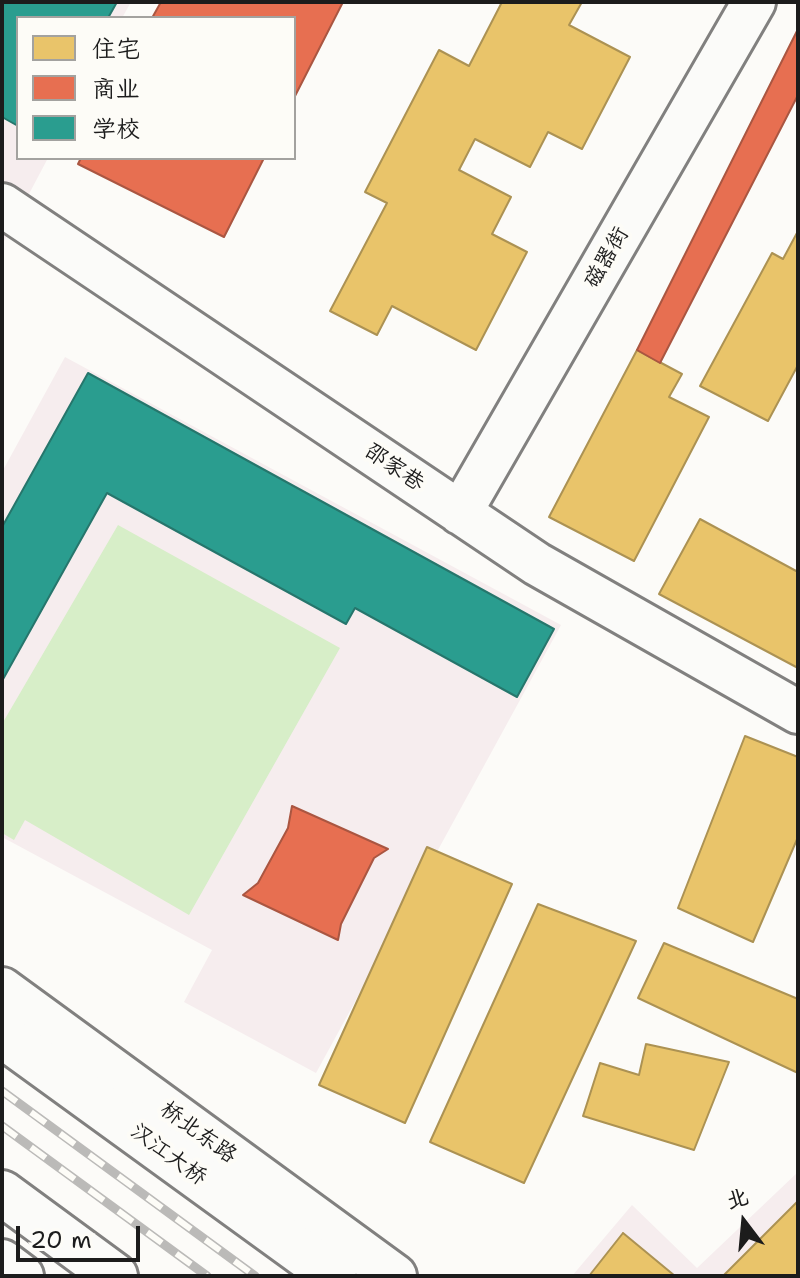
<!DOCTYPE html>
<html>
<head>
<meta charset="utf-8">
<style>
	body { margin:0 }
	#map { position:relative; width:800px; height:1278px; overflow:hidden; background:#fcfbf8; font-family:"Shantell Sans","LXGW WenKai TC",sans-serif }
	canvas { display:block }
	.frame { position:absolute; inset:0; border:4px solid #1c1c1c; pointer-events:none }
	.legend { position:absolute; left:16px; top:16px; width:280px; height:144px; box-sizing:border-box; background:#fdfcf7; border:2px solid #a3a29f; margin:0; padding:10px 14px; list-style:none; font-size:24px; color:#1c1c1c }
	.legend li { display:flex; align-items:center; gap:16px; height:40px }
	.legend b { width:40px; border:2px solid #a3a29f }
	.north { position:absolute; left:704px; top:1182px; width:80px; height:80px; -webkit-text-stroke:6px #fdfcf7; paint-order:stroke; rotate:344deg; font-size:22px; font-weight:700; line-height:32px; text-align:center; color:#1c1c1c }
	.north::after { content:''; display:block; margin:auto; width:28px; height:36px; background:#1c1c1c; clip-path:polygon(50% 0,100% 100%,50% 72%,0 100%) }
	.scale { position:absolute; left:16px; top:1226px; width:124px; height:36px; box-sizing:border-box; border:4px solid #1c1c1c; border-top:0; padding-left:10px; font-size:24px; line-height:28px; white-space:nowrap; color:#1c1c1c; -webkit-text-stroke:6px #fdfcf7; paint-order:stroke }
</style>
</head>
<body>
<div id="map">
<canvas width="800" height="1278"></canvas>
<div class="frame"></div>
<ul class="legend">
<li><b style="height:22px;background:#e9c46a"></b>住宅</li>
<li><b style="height:22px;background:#e76f51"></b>商业</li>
<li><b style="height:22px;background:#2a9d8f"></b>学校</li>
</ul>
<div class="north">北</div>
<div class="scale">20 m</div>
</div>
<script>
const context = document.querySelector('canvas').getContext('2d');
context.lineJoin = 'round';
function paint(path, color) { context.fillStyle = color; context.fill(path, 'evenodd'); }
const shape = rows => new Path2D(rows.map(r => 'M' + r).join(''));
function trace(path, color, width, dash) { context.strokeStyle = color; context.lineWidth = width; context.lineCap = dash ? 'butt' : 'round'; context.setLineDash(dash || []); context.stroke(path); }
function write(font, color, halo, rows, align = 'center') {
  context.font = font + ' "Shantell Sans","LXGW WenKai TC",sans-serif'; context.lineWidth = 8; context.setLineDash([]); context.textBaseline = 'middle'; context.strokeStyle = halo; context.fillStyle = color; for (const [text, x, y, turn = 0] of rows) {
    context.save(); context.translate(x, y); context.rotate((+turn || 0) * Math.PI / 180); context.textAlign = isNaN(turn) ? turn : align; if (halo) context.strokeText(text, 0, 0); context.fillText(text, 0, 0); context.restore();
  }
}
paint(shape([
	[2,2,131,2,122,18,18,18,18,158,48,158,2,245],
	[65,357,561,625,316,1073,184,1002,212,950,2,837,2,472],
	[798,1172,798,1276,572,1276,632,1205,697,1268]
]), '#f6edee');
paint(shape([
	[118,525,340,648,189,915,25,820,14,840,2,833,2,724]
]), '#d7eec8');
const homes = shape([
	[502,2,582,2,569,25,630,57,582,149,548,132,530,167,475,139,459,170,511,197,492,234,527,252,476,350,392,306,377,335,330,311,387,203,365,192,439,50,469,66,502,2],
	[798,231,798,365,768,421,700,386,772,253,783,259,798,231],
	[637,350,682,374,669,397,709,417,634,561,549,517,637,350],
	[700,519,798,572,798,668,659,594,700,519],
	[745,736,798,757,798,837,753,942,678,908,745,736],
	[427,847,512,884,405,1123,319,1085,427,847],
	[538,904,636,941,524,1183,430,1142,538,904],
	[664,943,798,999,798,1073,638,998,664,943],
	[646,1044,729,1062,694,1150,583,1116,600,1063,639,1075,646,1044],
	[798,1201,798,1276,723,1276,798,1201],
	[623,1233,675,1276,589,1276,623,1233]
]);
paint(homes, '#e9c46a');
trace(homes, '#ac9253', 2);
const shops = shape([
	[161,2,343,2,294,98,294,18,152,18,161,2],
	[798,29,798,95,660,363,637,350,798,29],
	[81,158,264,158,224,237,78,164,81,158],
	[292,806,388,849,374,858,341,924,338,940,243,895,258,883,288,828,292,806]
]);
paint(shops, '#e76f51');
trace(shops, '#aa5641', 2);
const schools = shape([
	[2,2,117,2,108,18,18,18,18,126,2,117,2,2],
	[88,373,554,629,517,697,355,608,346,624,107,493,2,681,2,527,88,373]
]);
paint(schools, '#2a9d8f');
trace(schools, '#26766c', 2);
const minor = shape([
	[2,205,537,564,798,712],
	[460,513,754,2],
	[2,989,395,1276],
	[2,1261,22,1276]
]);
const major = shape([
	[2,1035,334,1276],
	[2,1193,115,1276]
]);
trace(minor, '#81807f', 48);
trace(major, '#81807f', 50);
trace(minor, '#fbfbf9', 42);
trace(major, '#fbfbf9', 44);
const rail = shape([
	[2,1091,255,1276],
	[2,1126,207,1276]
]);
trace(rail, '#bbbab8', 9);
trace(rail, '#fdfcf7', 6, [18]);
write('22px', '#1c1c1c', '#fdfcf7', [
	["磁器街",607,258,-60],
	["邵家巷",394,468,34],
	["桥北东路",198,1133,36],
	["汉江大桥",168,1155,36]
]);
</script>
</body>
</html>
